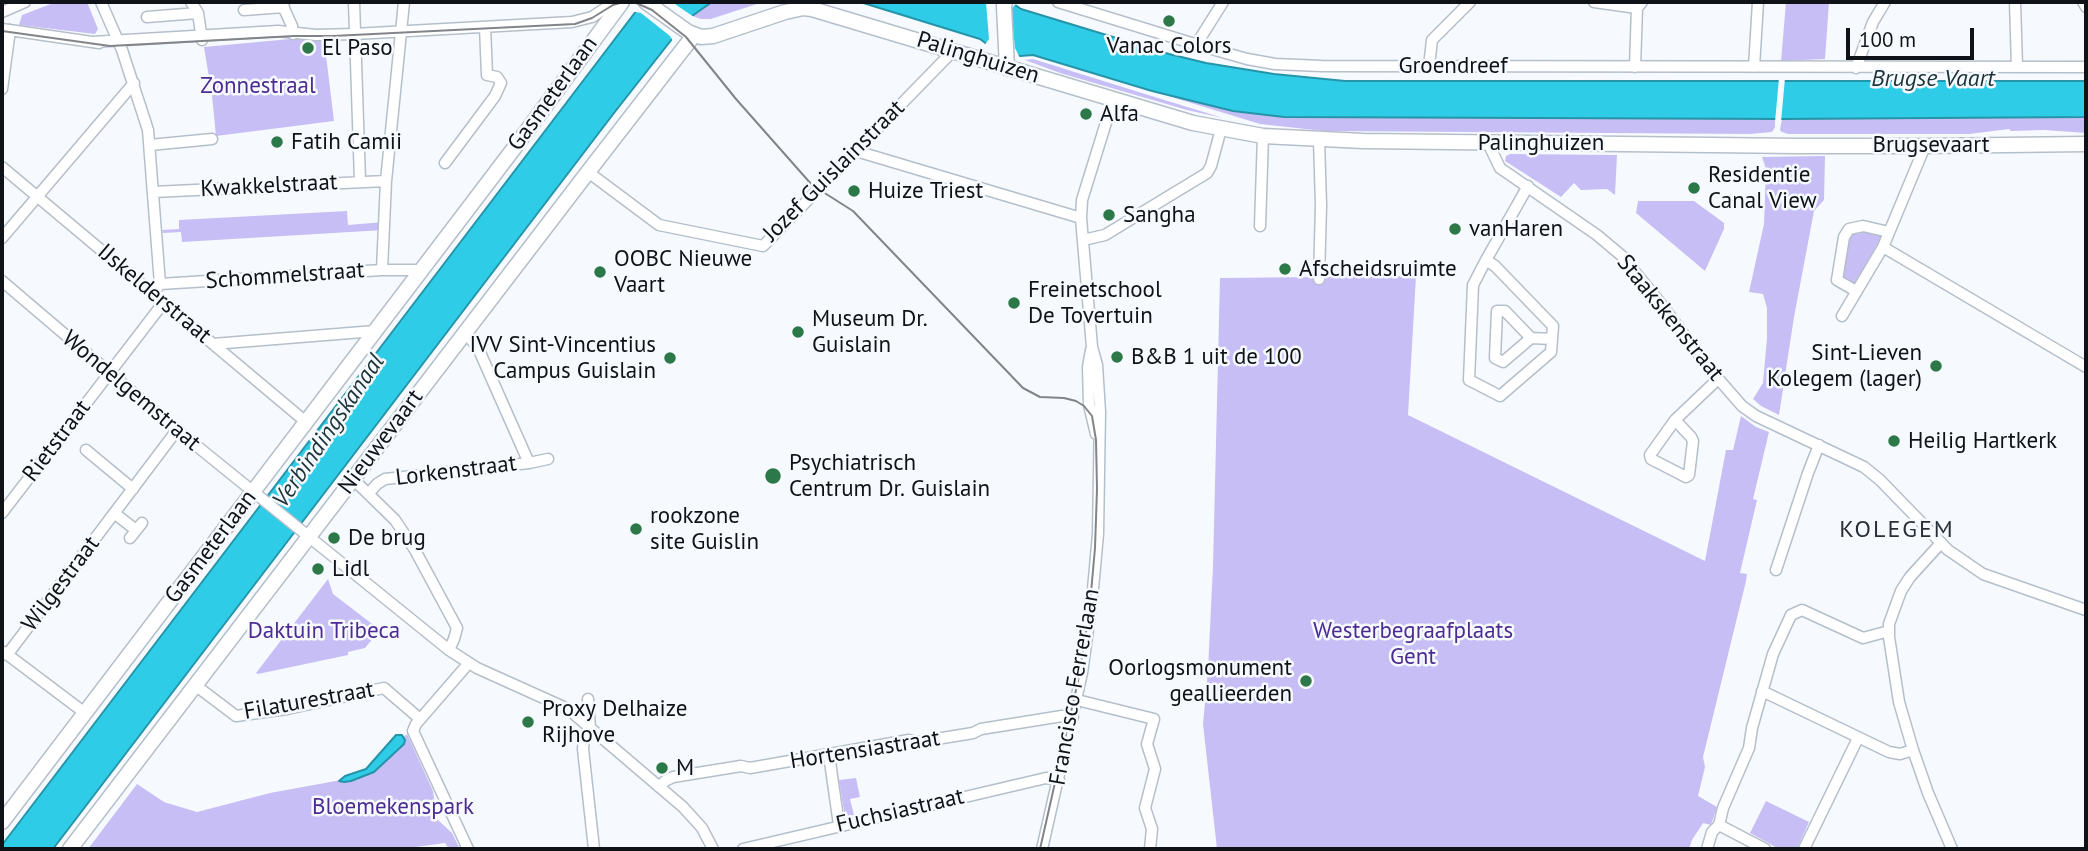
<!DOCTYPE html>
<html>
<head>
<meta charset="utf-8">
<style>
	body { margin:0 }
	#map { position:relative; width:2088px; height:851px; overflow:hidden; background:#f6faff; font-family:"PT Sans",sans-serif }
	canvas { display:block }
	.frame { position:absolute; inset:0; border:4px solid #0f1216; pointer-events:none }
	.scale { position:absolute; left:1846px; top:28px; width:128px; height:32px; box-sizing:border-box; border:4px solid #0f1216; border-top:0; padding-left:9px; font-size:21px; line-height:24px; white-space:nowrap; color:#0f1216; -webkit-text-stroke:5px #f6faff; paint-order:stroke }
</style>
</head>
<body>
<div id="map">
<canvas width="2088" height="851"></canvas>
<div class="frame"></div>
<div class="scale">100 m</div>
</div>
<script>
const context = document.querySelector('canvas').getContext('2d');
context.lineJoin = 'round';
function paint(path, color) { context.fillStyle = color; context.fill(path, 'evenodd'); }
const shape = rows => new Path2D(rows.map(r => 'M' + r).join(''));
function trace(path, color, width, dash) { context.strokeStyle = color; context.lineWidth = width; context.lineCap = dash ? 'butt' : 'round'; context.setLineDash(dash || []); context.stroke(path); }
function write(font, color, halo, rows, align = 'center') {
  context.font = font + ' "PT Sans",sans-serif'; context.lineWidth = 5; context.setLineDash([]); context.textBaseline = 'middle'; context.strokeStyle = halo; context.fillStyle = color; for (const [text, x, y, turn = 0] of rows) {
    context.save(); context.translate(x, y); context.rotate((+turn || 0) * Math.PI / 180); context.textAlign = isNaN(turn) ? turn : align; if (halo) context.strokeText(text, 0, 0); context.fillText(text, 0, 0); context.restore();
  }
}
paint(shape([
	[56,2,87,2,98,29,95,34,19,25,22,15],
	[712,2,763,2,711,19,701,19,692,16],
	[1786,2,1829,2,1825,59,1781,61],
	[290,39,324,39,334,121,216,136,212,96,204,47],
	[1033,59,1145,94,1223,118,1187,110,1060,73,1025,60],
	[1152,91,1233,111,1284,117,1775,118,1775,127,1772,132,1750,134,1324,131,1260,124],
	[2086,117,2086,133,2044,130,2011,131,2009,129,1969,134,1788,134,1782,132,1780,130,1782,119],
	[1510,154,1617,155,1615,195,1607,189,1581,190,1574,183,1561,197,1505,161,1506,156],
	[1825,156,1824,200,1814,211,1794,317,1779,415,1761,406,1753,399,1763,383,1767,338,1767,308,1763,294,1749,292,1764,224,1766,169,1762,157],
	[1638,201,1694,201,1724,223,1724,229,1705,271,1636,213],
	[347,211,348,225,384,222,384,230,182,242,181,232,163,233,162,230,179,229,179,220],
	[1871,231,1882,236,1854,285,1843,279,1842,271,1848,237,1851,233],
	[1416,276,1408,415,1705,561,1726,450,1733,450,1741,416,1756,427,1769,432,1753,499,1757,500,1740,573,1747,574,1746,581,1703,757,1705,767,1698,796,1717,807,1711,825,1703,823,1692,840,1689,849,1217,849,1203,724,1208,670,1213,566,1220,278],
	[328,579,333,594,380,630,365,648,348,652,348,655,258,674,256,673],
	[407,734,433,791,437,819,452,833,460,849,449,849,445,843,401,849,88,849,137,784,164,802,197,812,270,793,363,776],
	[856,778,860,797,850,799,854,815,845,817,839,780],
	[1766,801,1809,822,1797,849,1779,849,1750,833]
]), '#c7bef6');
const water = shape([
	[643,2,712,2,692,16,676,34,614,113,53,849,2,849,2,845,643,2],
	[860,2,1011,2,1021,9,1169,54,1206,63,1274,74,1345,81,2086,81,2086,117,1782,119,1284,117,1233,111,1152,91,1033,55,1020,56,988,45,980,39,860,2],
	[396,735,402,735,405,740,404,744,374,772,351,781,344,782,339,781,345,776,366,769,396,735]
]);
paint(water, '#2ecce7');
trace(water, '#2594a8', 2);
paint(shape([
	[638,2,672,2,694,17,673,41,670,36,641,13,630,11],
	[986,2,1018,2,1012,8,1011,12,1015,48,1021,60,984,46,989,39],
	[1779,78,1785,78,1781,122,1775,122]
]), '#f6faff');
const minor = shape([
	[101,2,122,50,148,130,160,284],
	[191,2,198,13,202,40],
	[281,2,292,26,293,34],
	[354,2,360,181],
	[1058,2,1198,45,1247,59,1275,64,1321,66,2086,67],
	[1594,2,1637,8],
	[2015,2,2017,67],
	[2083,2,2086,7],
	[244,10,284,7],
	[2,12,25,2],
	[147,17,198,13],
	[2,29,99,43],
	[92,42,278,31,316,35,354,34,572,22,592,17,615,2],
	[1198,45,1201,37,1223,2],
	[1429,66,1432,40,1470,2],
	[1635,67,1637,8,1642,2],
	[1754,67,1758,2],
	[1856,68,1873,22,1885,2],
	[2,89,10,30],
	[1319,140,1321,205,1319,279],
	[1488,143,1500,168,1597,235,1622,256,1662,305,1708,367,1742,406,1756,416,1864,467,1880,480,1948,550,1983,574,2086,610],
	[150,145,212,139],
	[856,151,1081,218],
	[445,163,495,96,501,83,497,77,487,75,485,27],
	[2,167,306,422],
	[588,172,659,225,763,246,954,50],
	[153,192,386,181],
	[1260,226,1263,136],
	[2,238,134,83],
	[1083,240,1105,235,1207,173,1211,166,1221,129],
	[1883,247,2086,367],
	[1486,260,1495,266,1553,326,1551,352,1500,396,1469,380,1473,285,1486,260,1528,186],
	[382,270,386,181,404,2],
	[2,281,177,430,449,650,477,668,568,709,683,807,702,828,713,849],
	[157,288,160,284,382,270,421,270],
	[1856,291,1837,280,1844,237,1849,229,1863,226,1889,232],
	[1842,316,1883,247,1925,146],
	[465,332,478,348,529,463],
	[1531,338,1503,362,1495,358,1497,311,1505,311,1531,338,1552,339],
	[213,344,375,331],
	[1091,350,1088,367,1089,405,1096,434],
	[1675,420,1650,455,1651,459,1686,477,1689,475,1693,441,1691,437,1675,420,1718,379],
	[86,450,133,489],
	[353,479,395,520,415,550,457,628,454,639,449,650],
	[369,493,377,484,385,479,529,463,548,459],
	[2,513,164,302],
	[114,513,136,530],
	[130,538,142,523],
	[1941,543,1910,577,1901,591,1889,624,1889,637,1899,702,1913,750,1928,793,1952,849],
	[1776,570,1808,473,1819,445],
	[4,652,85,713],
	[7,655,177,430],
	[468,664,416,724,413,731,468,849],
	[195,685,236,716,287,709,384,688,420,719],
	[1762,691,1889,752,1900,754,1913,750],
	[588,699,590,728,584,739,583,749,594,849],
	[1077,700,1154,719,1147,744,1155,769,1145,808,1152,829,1150,849],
	[829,755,839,825],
	[659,787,665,781,673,777,741,766,750,768,909,740,918,742,973,733,981,729,1062,716,1073,717],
	[1719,825,1765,849],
	[743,849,1046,778,1059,780],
	[1042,849,1082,673,1092,600,1098,534,1100,412,1097,365,1092,347,1081,218,1082,200,1113,100],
	[1707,849,1712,832,1719,825,1723,808,1749,748,1752,728,1773,654,1791,615,1802,610,1863,638,1889,631],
	[1804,849,1858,738]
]);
const major = shape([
	[646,2,688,32,701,37,713,36,785,12,803,8,812,9,1193,123,1263,136,1363,141,1797,146,1925,146,2086,144],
	[1005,2,1004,6,1007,68],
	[2,822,515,147,622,2],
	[70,849,588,172,694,35]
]);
trace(minor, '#b5bfca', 13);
trace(major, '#b5bfca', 17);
trace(minor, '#fff', 10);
trace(major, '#fff', 14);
trace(shape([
	[634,2,652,10,686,37,736,99,812,185,853,211,1023,388,1040,397,1064,398,1076,401,1084,406,1092,416,1096,440,1097,489,1095,548,1089,615,1078,681,1040,849],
	[2,31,110,46,294,36,333,36,575,24,592,18,613,5,623,2]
]), '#818489', 2);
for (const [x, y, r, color] of [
	[1169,21,7,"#2c7848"],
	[308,48,7,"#2c7848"],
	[1086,114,7,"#2c7848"],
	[277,142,7,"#2c7848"],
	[1694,188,7,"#2c7848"],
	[854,191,7,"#2c7848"],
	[1109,215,7,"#2c7848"],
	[1455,229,7,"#2c7848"],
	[1285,269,7,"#2c7848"],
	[600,272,7,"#2c7848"],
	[1014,303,7,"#2c7848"],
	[798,332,7,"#2c7848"],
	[1117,357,7,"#2c7848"],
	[670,358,7,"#2c7848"],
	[1936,366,7,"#2c7848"],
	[1894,441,7,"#2c7848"],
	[773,476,9,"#2c7848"],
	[636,529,7,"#2c7848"],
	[334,538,7,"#2c7848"],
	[318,569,7,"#2c7848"],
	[1306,681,7,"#2c7848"],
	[528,722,7,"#2c7848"],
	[662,768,7,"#2c7848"]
]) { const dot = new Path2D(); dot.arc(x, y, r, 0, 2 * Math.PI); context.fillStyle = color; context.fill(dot); trace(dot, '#f6faff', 2.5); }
write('23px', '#0f1216', '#f6faff', [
	["Vanac Colors",1169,46,"center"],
	["El Paso",322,48],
	["Alfa",1100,114],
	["Fatih Camii",291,142],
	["Residentie",1708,175],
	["Canal View",1708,201],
	["Huize Triest",868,191],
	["Sangha",1123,215],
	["vanHaren",1469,229],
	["OOBC Nieuwe",614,259],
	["Vaart",614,285],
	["Afscheidsruimte",1299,269],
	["Freinetschool",1028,290],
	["De Tovertuin",1028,316],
	["Museum Dr.",812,319],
	["Guislain",812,345],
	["IVV Sint-Vincentius",656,345,"right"],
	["Campus Guislain",656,371,"right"],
	["Sint-Lieven",1922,353,"right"],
	["Kolegem (lager)",1922,379,"right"],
	["B&B 1 uit de 100",1131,357],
	["Heilig Hartkerk",1908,441],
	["Psychiatrisch",789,463],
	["Centrum Dr. Guislain",789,489],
	["rookzone",650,516],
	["site Guislin",650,542],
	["De brug",348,538],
	["Lidl",332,569],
	["Oorlogsmonument",1292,668,"right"],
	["geallieerden",1292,694,"right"],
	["Proxy Delhaize",542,709],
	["Rijhove",542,735],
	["M",676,768]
], 'left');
write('23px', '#0f1216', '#f6faff', [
	["Palinghuizen",978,58,17],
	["Groendreef",1453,66],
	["Gasmeterlaan",553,94,-54],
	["Palinghuizen",1541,143],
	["Brugsevaart",1931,145],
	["Jozef Guislainstraat",834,171,-45],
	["Kwakkelstraat",269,186,-3],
	["Schommelstraat",285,276,-4],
	["IJskelderstraat",154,294,40],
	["Staakskenstraat",1670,318,51],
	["Wondelgemstraat",131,391,40],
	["Rietstraat",57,441,-53],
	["Nieuwevaart",381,442,-53],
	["Lorkenstraat",456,471,-7],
	["Gasmeterlaan",211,547,-53],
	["Wilgestraat",61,584,-53],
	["Francisco Ferrerlaan",1075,687,-80],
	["Filaturestraat",309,701,-10],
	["Hortensiastraat",865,750,-9],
	["Fuchsiastraat",900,811,-13]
]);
write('23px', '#4c2c92', '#f6faff', [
	["Zonnestraal",258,86],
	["Daktuin Tribeca",324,631],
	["Westerbegraafplaats",1413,631],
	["Gent",1413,657],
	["Bloemekenspark",393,807]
]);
write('italic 24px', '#1b3338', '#f6faff', [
	["Brugse Vaart",1933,79],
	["Verbindingskanaal",329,431,-56]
]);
context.letterSpacing = '2px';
write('24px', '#272f38', '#f6faff', [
	["KOLEGEM",1897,530]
]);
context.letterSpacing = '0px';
</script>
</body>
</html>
